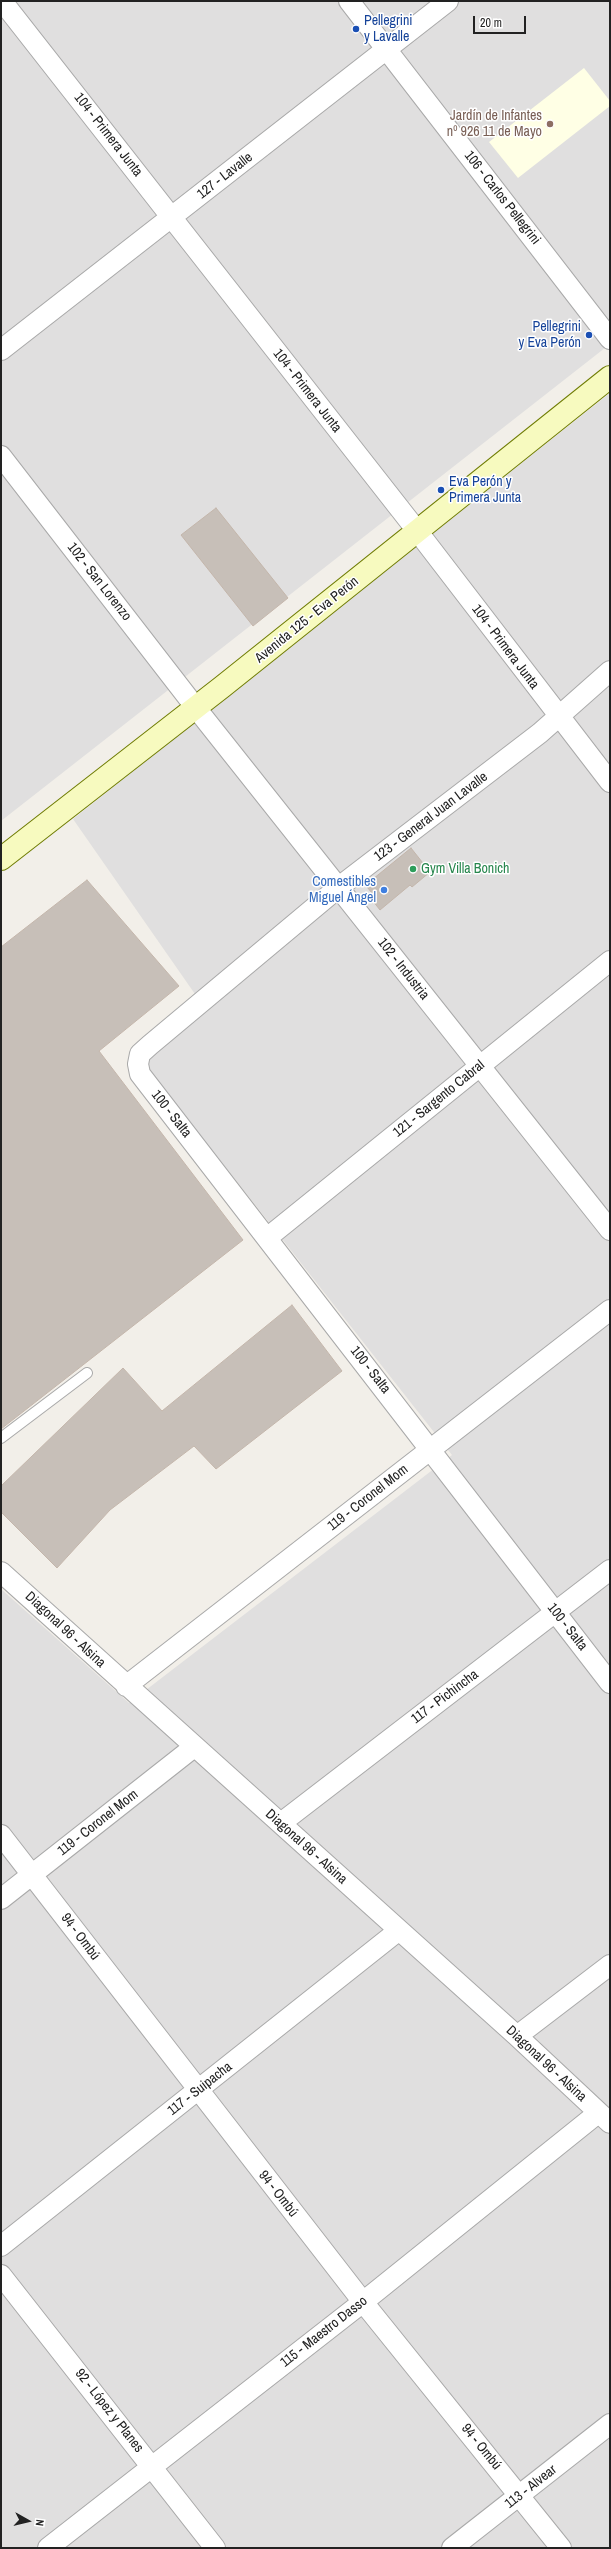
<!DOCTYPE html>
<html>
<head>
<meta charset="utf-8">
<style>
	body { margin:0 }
	#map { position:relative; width:611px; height:2549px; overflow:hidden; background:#f2efe9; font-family:"Archivo Narrow",sans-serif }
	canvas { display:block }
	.frame { position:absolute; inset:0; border:2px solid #222; pointer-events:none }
	.north { position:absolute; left:8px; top:2501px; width:40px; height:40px; -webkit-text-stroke:3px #fff; paint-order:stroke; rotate:98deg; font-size:11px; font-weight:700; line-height:16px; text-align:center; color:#222 }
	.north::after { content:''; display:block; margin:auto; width:14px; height:18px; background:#222; clip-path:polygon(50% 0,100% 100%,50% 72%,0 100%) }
	.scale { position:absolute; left:473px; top:16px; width:53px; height:18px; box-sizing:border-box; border:2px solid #222; border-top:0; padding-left:5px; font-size:12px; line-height:14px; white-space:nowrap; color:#222; -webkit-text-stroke:3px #fff; paint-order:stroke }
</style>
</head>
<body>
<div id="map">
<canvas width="611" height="2549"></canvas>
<div class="frame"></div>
<div class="north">N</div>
<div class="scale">20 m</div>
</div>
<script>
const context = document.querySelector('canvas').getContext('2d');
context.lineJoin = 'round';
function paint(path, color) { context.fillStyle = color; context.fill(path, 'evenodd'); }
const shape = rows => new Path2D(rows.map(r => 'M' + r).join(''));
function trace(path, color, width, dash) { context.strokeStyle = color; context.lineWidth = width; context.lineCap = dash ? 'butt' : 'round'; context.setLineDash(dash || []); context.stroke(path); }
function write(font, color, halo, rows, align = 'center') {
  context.font = font + ' "Archivo Narrow",sans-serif'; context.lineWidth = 3; context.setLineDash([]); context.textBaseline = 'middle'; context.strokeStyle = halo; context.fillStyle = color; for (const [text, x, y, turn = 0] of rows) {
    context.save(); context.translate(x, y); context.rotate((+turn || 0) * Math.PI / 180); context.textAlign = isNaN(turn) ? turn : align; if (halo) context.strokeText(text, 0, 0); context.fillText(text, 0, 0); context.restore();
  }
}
paint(shape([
	[1,1,610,1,610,344,1,821],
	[610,393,610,2548,1,2548,1,1589,129,1703,452,1455,142,1061,204,1007,73,819]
]), '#e0dfdf');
paint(shape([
	[584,68,610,101,610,106,518,178,489,142]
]), '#ffffe5');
const building = shape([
	[216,508,288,598,253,626,181,535,216,508],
	[411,848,430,872,412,887,410,885,380,910,369,896,372,893,367,887,374,882,373,879,411,848],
	[87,880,179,986,99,1051,243,1240,1,1429,1,947,87,880],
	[292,1305,342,1371,216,1469,194,1446,110,1510,57,1568,1,1512,1,1486,123,1368,162,1411,292,1305]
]);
paint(building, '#c7bfb8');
trace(building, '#c4b6ab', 1);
const lane = shape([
	[1,1438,87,1373]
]);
const street = shape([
	[2,1,418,532,610,782],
	[349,1,610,339],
	[1,350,448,1],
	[1,456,196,708,610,1230],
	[610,671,540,733,339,887,150,1045,140,1054,138,1064,140,1074,610,1683],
	[267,1238,610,961],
	[1,1572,517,2036,610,2123],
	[126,1686,610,1310],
	[281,1823,610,1570],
	[1,1835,363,2302,561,2548],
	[1,1899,194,1747],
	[517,2036,610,1965],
	[1,2246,398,1931],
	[1,2275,215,2548],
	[48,2548,363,2302,598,2113],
	[452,2548,610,2424]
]);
const secondary = shape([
	[1,859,222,687,610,377]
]);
trace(lane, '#a9a9a9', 12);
trace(street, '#a9a9a9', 22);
trace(secondary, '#707d05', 24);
trace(lane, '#fff', 10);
trace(street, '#fff', 20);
trace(secondary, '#f7fabf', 22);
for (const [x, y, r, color] of [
	[356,29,4,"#1a4fb4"],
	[550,124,4,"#8d6e63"],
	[589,335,4,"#1a4fb4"],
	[441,490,4,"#1a4fb4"],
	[413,869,4,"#2e9e5b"],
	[384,890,4,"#3f7fe0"]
]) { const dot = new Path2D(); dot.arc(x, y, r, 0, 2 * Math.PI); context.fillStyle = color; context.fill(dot); trace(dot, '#fff', 1.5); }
write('14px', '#164399', '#fff', [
	["Pellegrini",364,21],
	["y Lavalle",364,37],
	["Pellegrini",581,327,"right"],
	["y Eva Perón",581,343,"right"],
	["Eva Perón y",449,482],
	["Primera Junta",449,498]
], 'left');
write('14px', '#785e54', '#fff', [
	["Jardín de Infantes",542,116],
	["nº 926 11 de Mayo",542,132]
], 'right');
write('14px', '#222', '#fff', [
	["104 - Primera Junta",108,135,52],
	["127 - Lavalle",225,176,-38],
	["106 - Carlos Pellegrini",502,198,52],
	["104 - Primera Junta",307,391,52],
	["102 - San Lorenzo",99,582,52],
	["Avenida 125 - Eva Perón",307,620,-39],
	["104 - Primera Junta",505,647,53],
	["123 - General Juan Lavalle",431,817,-37],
	["102 - Industria",403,969,52],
	["121 - Sargento Cabral",439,1099,-39],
	["100 - Salta",171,1114,52],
	["100 - Salta",370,1370,52],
	["119 - Coronel Mom",368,1498,-38],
	["100 - Salta",567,1627,52],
	["Diagonal 96 - Alsina",65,1630,43],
	["117 - Pichincha",445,1697,-37],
	["119 - Coronel Mom",98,1823,-38],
	["Diagonal 96 - Alsina",306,1847,42],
	["94 - Ombú",80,1937,53],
	["Diagonal 96 - Alsina",546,2064,43],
	["117 - Suipacha",200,2089,-38],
	["94 - Ombú",278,2194,52],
	["115 - Maestro Dasso",324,2332,-38],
	["92 - López y Planes",109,2411,52],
	["94 - Ombú",481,2447,51],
	["113 - Alvear",531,2487,-38]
]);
write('14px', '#27864d', '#fff', [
	["Gym Villa Bonich",421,869]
], 'left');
write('14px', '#366cbe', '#fff', [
	["Comestibles",376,882],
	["Miguel Ángel",376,898]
], 'right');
</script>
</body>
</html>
